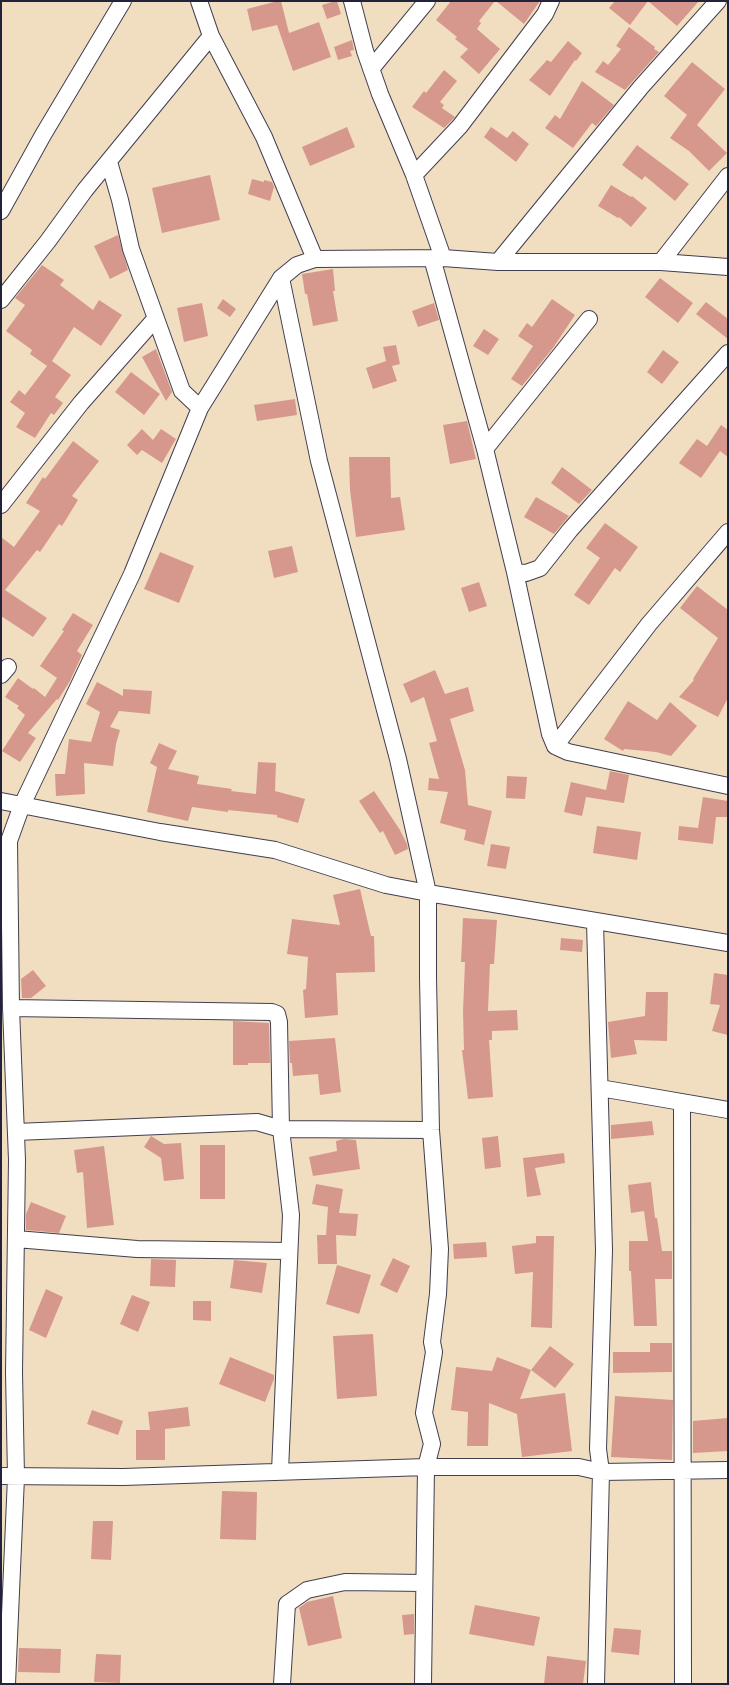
<!DOCTYPE html>
<html>
<head>
<meta charset="utf-8">
<style>
	body { margin:0 }
	#map { position:relative; width:729px; height:1685px; overflow:hidden; background:#f1dec0; font-family:Kalam,sans-serif }
	canvas { display:block }
	.frame { position:absolute; inset:0; border:2px solid #22223b; pointer-events:none }
</style>
</head>
<body>
<div id="map">
<canvas width="729" height="1685"></canvas>
<div class="frame"></div>
</div>
<script>
const context = document.querySelector('canvas').getContext('2d');
context.lineJoin = 'round';
function paint(path, color) { context.fillStyle = color; context.fill(path, 'evenodd'); }
const shape = rows => new Path2D(rows.map(r => 'M' + r).join(''));
function trace(path, color, width, dash) { context.strokeStyle = color; context.lineWidth = width; context.lineCap = dash ? 'butt' : 'round'; context.setLineDash(dash || []); context.stroke(path); }
paint(shape([
	[278,1,281,1,289,33,319,22,331,57,293,71,277,25,252,31,247,9],
	[335,1,337,1,341,14,327,19,322,5],
	[451,1,495,1,479,21,481,23,477,29,500,49,479,74,460,57,468,49,455,39,457,37,436,20],
	[496,1,540,1,524,24],
	[615,1,699,1,677,26,648,1,630,25,609,8],
	[629,27,655,47,654,49,659,52,625,90,595,72,603,61,608,65,621,49,616,46],
	[352,40,354,50,350,51,352,56,338,60,334,47],
	[568,41,582,53,576,61,575,60,550,96,529,80,547,60,551,62],
	[692,62,725,89,697,125,727,153,709,171,689,151,670,138,687,115,664,96],
	[444,70,457,81,440,102,444,105,442,108,455,117,444,128,412,107,424,91,426,93],
	[582,81,614,105,596,126,592,123,573,148,545,128,555,115,560,119],
	[347,127,355,147,310,166,302,147],
	[491,127,507,138,513,131,529,144,516,162,484,137],
	[637,145,689,184,675,201,645,176,642,180,622,165],
	[210,175,220,220,162,233,152,188],
	[252,179,264,182,264,180,272,182,274,187,270,201,248,194],
	[611,185,631,197,632,196,647,208,631,227,619,217,618,218,598,206],
	[118,235,128,270,110,279,94,246],
	[42,265,64,280,60,285,93,310,99,300,122,315,101,346,74,327,52,361,71,375,55,397,63,403,54,415,51,413,35,438,16,427,25,413,10,402,19,390,25,395,47,366,30,354,32,350,6,331,25,305,15,298],
	[333,269,335,291,333,291,338,321,313,326,307,294,305,294,302,274],
	[660,278,693,303,678,323,645,297],
	[223,299,236,309,230,317,217,308],
	[552,299,575,315,553,348,522,386,511,379,533,346,518,336,527,323,532,327],
	[706,302,728,319,728,339,696,314],
	[202,303,208,336,184,342,177,308],
	[434,303,439,320,418,327,412,311],
	[484,329,499,339,488,355,473,346],
	[396,345,400,364,392,366,397,381,373,389,366,368,386,361,383,347],
	[156,349,172,392,166,401,142,357],
	[663,350,679,362,662,384,647,372],
	[131,372,160,394,144,415,115,392],
	[295,399,297,415,257,421,254,405],
	[467,421,476,459,450,464,443,425],
	[721,425,728,430,728,457,720,451,701,478,679,463,697,439,707,446],
	[142,429,153,440,161,429,176,439,162,463,142,450,137,455,127,445],
	[73,441,99,461,72,496,78,500,62,526,59,524,40,552,37,550,5,590,47,618,33,637,1,616,1,537,14,547,40,511,26,503,43,477,45,479],
	[349,457,390,457,391,498,400,497,405,530,356,537,350,490],
	[562,467,592,490,579,504,551,483],
	[536,497,569,516,554,534,524,517],
	[605,523,638,547,620,572,615,568,589,605,574,595,600,558,586,548],
	[292,546,298,572,274,578,268,551],
	[160,552,194,566,179,603,144,589],
	[479,582,487,606,469,612,461,588],
	[697,586,728,610,728,698,718,717,679,697,694,680,693,679,718,638,680,608],
	[73,613,93,625,77,651,82,655,70,681,58,700,57,699,28,733,36,738,20,762,2,751,25,715,17,708,19,706,5,697,18,678,33,689,34,688,45,697,57,678,40,666,64,631,62,630],
	[435,670,445,694,468,687,474,711,450,719,465,770,468,805,492,811,484,845,464,840,466,830,440,823,448,792,428,790,429,778,439,779,429,743,437,741,424,697,411,703,403,684],
	[97,682,123,696,123,689,152,691,150,714,119,711,110,727,120,730,116,744,113,766,84,763,85,794,56,796,55,774,65,774,69,739,91,742,100,712,86,704],
	[628,701,657,720,670,702,697,726,671,756,656,752,624,749,623,751,604,739],
	[159,743,177,751,168,769,199,776,197,784,232,789,231,791,256,794,258,762,276,763,275,791,305,799,298,823,277,817,277,815,228,810,228,812,192,807,188,821,147,812,157,767,150,763],
	[610,771,629,775,624,803,586,797,582,816,564,812,571,782,606,790],
	[507,776,527,777,525,799,506,798],
	[374,791,400,830,407,844,408,849,395,855,383,831,380,833,359,801],
	[703,797,728,801,728,817,716,817,713,844,678,840,679,826,698,828],
	[597,826,641,832,637,860,593,853],
	[491,844,510,847,506,869,487,866],
	[360,889,371,936,374,936,375,972,336,973,338,1015,305,1018,303,990,306,989,308,957,287,954,292,919,340,925,333,895],
	[463,918,497,920,494,964,490,964,488,1011,517,1010,518,1030,492,1031,492,1040,489,1040,493,1097,468,1099,462,1050,464,1050,463,1012,465,962,461,962],
	[561,938,583,940,582,952,560,950],
	[33,970,46,986,31,998,22,998,21,979],
	[714,973,728,975,728,1035,712,1031,720,1005,710,1004],
	[646,992,668,992,667,1041,634,1040,637,1054,611,1058,608,1022,645,1016],
	[233,1021,269,1023,270,1063,248,1063,248,1065,233,1065],
	[335,1038,341,1092,320,1095,318,1074,293,1076,292,1063,290,1063,289,1041],
	[652,1121,654,1135,611,1139,611,1125],
	[151,1136,164,1144,181,1143,184,1179,164,1181,161,1158,144,1147],
	[498,1136,501,1167,485,1169,482,1138],
	[344,1139,356,1140,360,1169,313,1176,309,1157,337,1151,336,1141],
	[200,1145,225,1145,225,1199,200,1199],
	[104,1146,114,1225,87,1228,83,1172,77,1173,74,1150],
	[564,1153,565,1163,535,1168,541,1195,527,1197,523,1158],
	[651,1182,655,1218,657,1218,662,1251,672,1251,672,1279,655,1279,657,1326,634,1326,631,1271,629,1271,629,1241,648,1241,644,1211,631,1213,628,1185],
	[316,1184,343,1189,339,1213,358,1214,356,1236,336,1235,337,1264,318,1264,317,1235,326,1235,328,1207,312,1204],
	[31,1202,66,1216,59,1233,26,1230,26,1214],
	[536,1236,554,1236,552,1328,531,1327,533,1272,515,1274,512,1246,536,1243],
	[486,1242,487,1257,454,1259,453,1244],
	[393,1258,410,1266,397,1293,380,1285],
	[151,1259,176,1260,175,1287,150,1286],
	[234,1260,267,1263,262,1293,230,1288],
	[337,1265,371,1275,359,1314,326,1304],
	[46,1289,63,1297,46,1338,29,1330],
	[132,1295,150,1302,138,1332,120,1324],
	[193,1301,211,1301,211,1321,193,1320],
	[373,1334,377,1396,337,1399,333,1336],
	[650,1343,672,1343,672,1372,613,1373,613,1352,650,1352],
	[550,1346,574,1364,555,1388,531,1370],
	[230,1357,274,1375,274,1379,265,1402,219,1384],
	[497,1357,531,1370,520,1399,565,1393,572,1451,522,1457,517,1414,489,1403,488,1446,467,1446,468,1412,451,1410,456,1367,492,1371],
	[615,1396,673,1400,672,1460,611,1457],
	[188,1407,190,1426,165,1429,165,1460,136,1460,136,1430,150,1430,148,1412],
	[92,1410,123,1421,118,1435,87,1424],
	[728,1418,728,1451,693,1453,693,1421],
	[222,1491,257,1492,256,1540,220,1539],
	[93,1521,113,1521,111,1560,91,1559],
	[333,1596,342,1638,308,1646,299,1608,307,1602],
	[475,1605,540,1617,534,1646,469,1634],
	[414,1614,414,1634,404,1635,402,1615],
	[614,1628,641,1630,639,1655,611,1652],
	[19,1648,61,1649,60,1673,18,1672],
	[96,1654,121,1655,120,1683,94,1682],
	[547,1656,586,1661,583,1684,544,1684]
]), '#d6988c');
const minor = shape([
	[199,1,211,36,264,137,315,259],
	[352,1,365,51,380,94,414,175,443,258],
	[371,69,427,1],
	[109,162,120,200,131,249,182,391,200,408],
	[414,175,460,126,545,14,551,1],
	[1,211,43,135,123,1],
	[432,258,485,449,515,572,550,734,555,746,568,752,728,786],
	[498,262,641,87,718,1],
	[661,262,728,176],
	[281,278,319,461,398,759,428,893,428,978,431,1130,440,1249,438,1294,432,1342,434,1352,424,1413,432,1444,426,1467,423,1684],
	[1,300,48,241,85,190,211,36],
	[485,449,589,319],
	[1,505,81,403,156,318],
	[515,572,526,573,540,568,570,530,728,353],
	[1,675,8,667],
	[555,746,649,624,728,532],
	[1,801,160,832,275,850,386,885,428,893,728,943],
	[595,922,604,1250,598,1449,601,1472,596,1684],
	[11,1008,272,1012,277,1014,279,1022,281,1129,291,1215,280,1471],
	[600,1088,728,1110],
	[682,1102,683,1684],
	[16,1132,257,1122,281,1129,431,1130],
	[16,1239,137,1249,289,1251],
	[1,1476,123,1477,426,1467,579,1467,601,1472,728,1470],
	[7,1684,16,1477,14,1372,17,1160,11,1008,9,841,22,805,132,574,200,408,281,278,297,265,315,259,443,258,498,262,661,262,728,267],
	[282,1684,287,1604,307,1590,345,1582,424,1583]
]);
trace(minor, '#413e4f', 18);
trace(minor, '#fff', 16);
</script>
</body>
</html>
